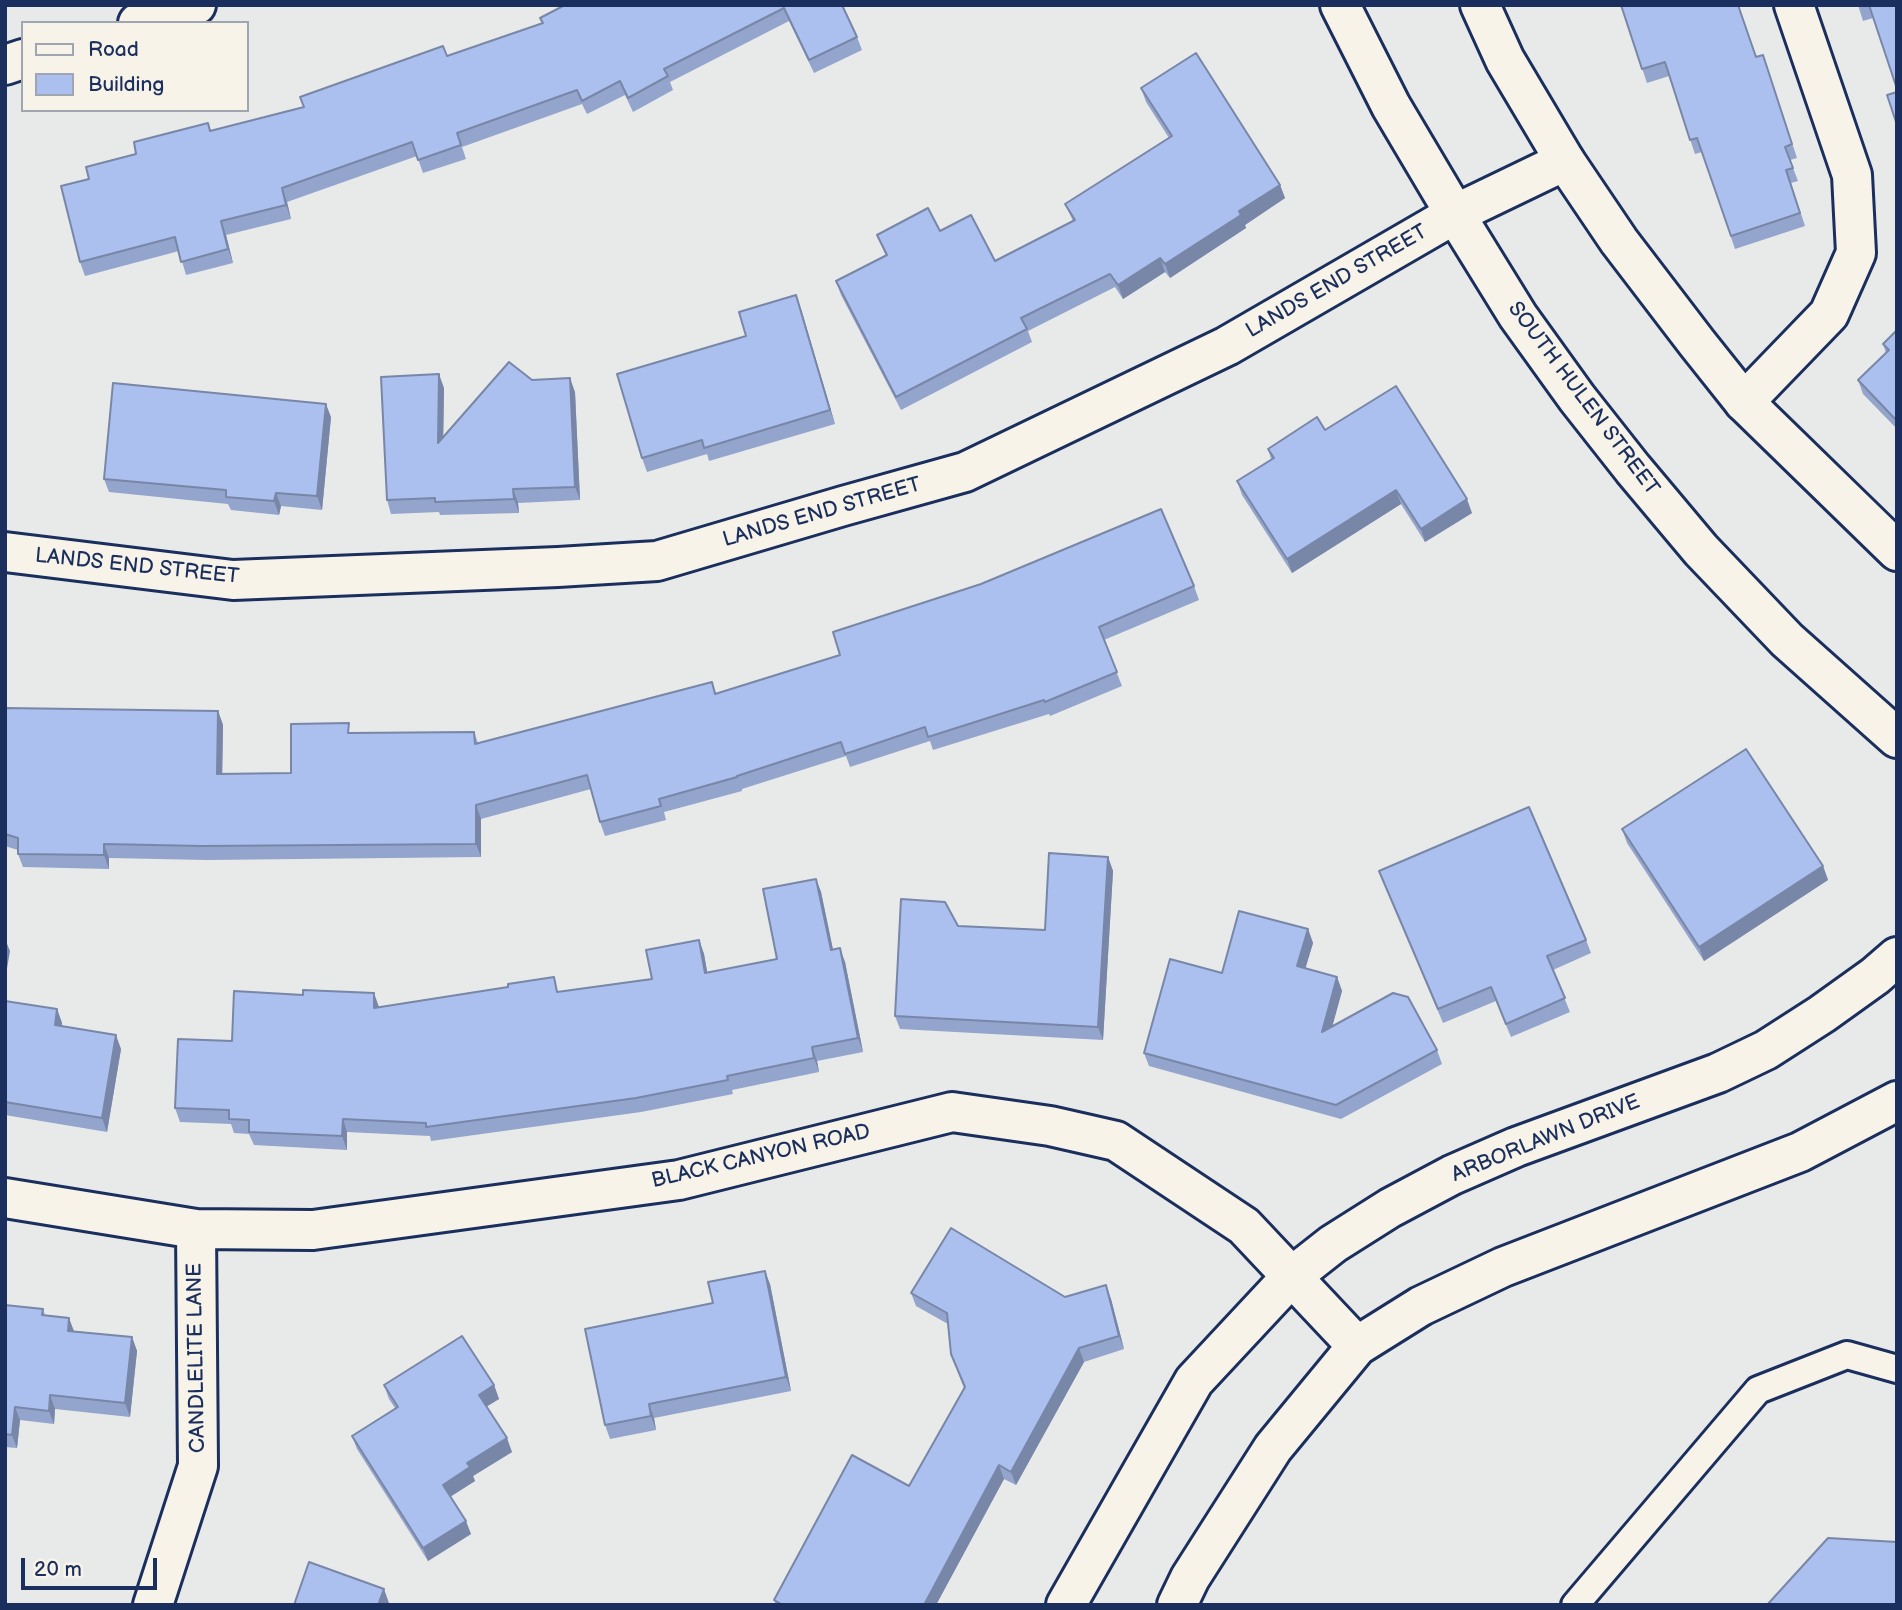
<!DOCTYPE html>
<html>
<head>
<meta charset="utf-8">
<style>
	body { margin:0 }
	#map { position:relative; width:1902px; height:1610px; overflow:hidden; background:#e8e9e9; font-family:"Balsamiq Sans",sans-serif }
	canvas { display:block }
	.frame { position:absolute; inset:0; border:7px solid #1b2f5e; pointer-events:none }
	.legend { position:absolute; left:21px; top:21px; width:228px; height:91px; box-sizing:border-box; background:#f7f3e8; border:2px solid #9fa5b1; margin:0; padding:9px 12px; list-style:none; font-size:21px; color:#1b2f5e }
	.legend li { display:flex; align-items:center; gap:14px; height:35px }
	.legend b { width:35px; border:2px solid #9fa5b1 }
	.scale { position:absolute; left:21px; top:1558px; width:136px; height:32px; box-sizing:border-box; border:4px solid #1b2f5e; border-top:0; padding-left:9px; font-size:21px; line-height:24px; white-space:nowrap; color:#1b2f5e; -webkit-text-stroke:5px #f7f3e8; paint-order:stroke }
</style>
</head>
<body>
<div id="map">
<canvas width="1902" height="1610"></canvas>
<div class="frame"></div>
<ul class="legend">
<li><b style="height:9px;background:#f7f3e8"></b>Road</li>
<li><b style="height:19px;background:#abc0ee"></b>Building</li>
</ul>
<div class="scale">20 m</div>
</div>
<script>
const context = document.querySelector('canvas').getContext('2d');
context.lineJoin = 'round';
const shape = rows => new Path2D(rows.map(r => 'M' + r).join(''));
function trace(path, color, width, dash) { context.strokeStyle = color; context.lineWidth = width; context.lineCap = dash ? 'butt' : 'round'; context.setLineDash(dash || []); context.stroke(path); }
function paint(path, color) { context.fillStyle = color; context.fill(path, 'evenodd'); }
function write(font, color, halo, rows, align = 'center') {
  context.font = font + ' "Balsamiq Sans",sans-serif'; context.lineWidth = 7; context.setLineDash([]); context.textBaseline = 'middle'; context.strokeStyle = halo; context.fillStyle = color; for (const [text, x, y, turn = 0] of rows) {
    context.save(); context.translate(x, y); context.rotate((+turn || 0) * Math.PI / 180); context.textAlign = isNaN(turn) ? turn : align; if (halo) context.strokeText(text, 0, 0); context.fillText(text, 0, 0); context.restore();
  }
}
const lane = shape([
	[1575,1605,1758,1390,1847,1355,1897,1369]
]);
const street = shape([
	[138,23,196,5],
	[5,65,23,59],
	[1744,402,1829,314,1856,253,1852,175,1794,5],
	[5,552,233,580,558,567,657,561,843,506,965,472,1227,346,1455,214,1565,161],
	[5,1198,196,1229,313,1230,679,1180,952,1112,1050,1126,1116,1141,1244,1226,1357,1346],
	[153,1605,198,1466,196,1229]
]);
const secondary = shape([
	[1340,5,1391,106,1455,214,1518,316,1577,398,1633,469,1701,550,1787,640,1897,738],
	[1480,5,1505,60,1565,161,1619,241,1697,343,1744,402,1897,551],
	[1066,1605,1194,1381,1291,1277,1333,1244,1390,1208,1452,1175,1516,1147,1718,1073,1766,1050,1822,1014,1875,976,1897,957],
	[1177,1605,1190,1578,1273,1448,1357,1346,1421,1306,1503,1267,1800,1152,1897,1101]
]);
trace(lane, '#1b2f5e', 32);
trace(street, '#1b2f5e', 44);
trace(secondary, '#1b2f5e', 44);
trace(lane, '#f7f3e8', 26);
trace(street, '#f7f3e8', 38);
trace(secondary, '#f7f3e8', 38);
paint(shape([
	[842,5,857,37,862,50,814,73,789,21,670,82,673,90,633,112,625,95,587,114,582,104,462,147,466,159,423,173,417,156,287,202,291,219,226,235,233,263,186,275,179,251,85,276,80,262,89,179,136,154,211,131,304,107,542,23,540,18],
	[1621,5,1756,57,1763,55,1797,158,1790,160,1798,181,1791,183,1805,226,1735,249,1702,152,1695,154,1669,76,1647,83],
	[1858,5,1897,5,1873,18,1863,21],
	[1141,88,1280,185,1285,198,1245,225,1246,228,1170,278,1165,272,1123,299,1115,287,1028,331,1032,342,901,410,841,295,836,281,886,256,877,235,940,231,995,261,1073,221,1065,204,1169,138,1146,102],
	[796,295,835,424,709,461,707,454,647,472,642,458,746,336],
	[1897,330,1897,429,1863,394,1858,380,1886,353,1883,344],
	[532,380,575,392,580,500,518,503,519,513,440,515,439,512,391,514,387,500,444,388,443,437],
	[331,417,322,510,281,506,279,515,231,510,228,504,109,492,104,479],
	[1325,430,1472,513,1425,542,1401,504,1292,573,1242,495,1237,481,1271,459,1268,449],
	[1194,586,1199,600,1104,640,1122,686,1050,716,1049,714,933,750,930,741,850,767,846,756,742,789,742,791,664,812,666,820,605,836,600,822,591,789,481,819,481,857,207,860,109,858,109,869,23,867,18,854,18,850,5,846,5,708,218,711,223,725,222,774,291,773,352,733,474,732,478,743,712,682,716,693],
	[1622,829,1823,866,1828,880,1704,961,1627,843],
	[1108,857,1113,871,1103,1040,900,1029,895,1016,958,926,1045,930],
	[1379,871,1586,940,1591,953,1553,970,1570,1012,1511,1037,1496,1001,1443,1023],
	[816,879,821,892,833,950,845,962,863,1052,817,1061,819,1072,732,1090,733,1094,641,1112,431,1141,430,1136,347,1132,347,1150,254,1145,249,1134,234,1133,231,1124,180,1122,175,1108,232,1041,379,1007,560,992,652,979,699,940,704,954,707,973,777,959],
	[1308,929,1313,943,1305,968,1337,977,1342,991,1332,1026,1437,1050,1442,1064,1341,1119,1149,1066,1144,1053,1222,973],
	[5,1001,57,1009,62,1023,62,1027,121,1049,107,1132,5,1115],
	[770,1284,791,1391,654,1418,656,1430,610,1439,605,1425,713,1303],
	[911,1293,1111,1299,1124,1349,1084,1362,1016,1485,1004,1479,936,1605,776,1605,774,1600,909,1486,964,1388,951,1354,948,1324,916,1306],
	[5,1305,43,1309,45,1315,74,1331,132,1337,137,1351,130,1417,55,1409,54,1424,20,1420,17,1448,5,1447],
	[384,1385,494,1385,499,1399,486,1407,512,1452,473,1476,475,1481,450,1497,471,1534,428,1561,357,1449,352,1436,395,1408,389,1399]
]), '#93a5cd');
paint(shape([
	[1280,185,1285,198,1245,225,1246,228,1170,278,1165,264,1239,211],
	[282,188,287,202,291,219,286,205],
	[221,221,226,235,233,263,228,249],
	[1160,258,1165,272,1123,299,1118,285],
	[796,295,801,309,835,424,830,410],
	[439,374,444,388,443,457,438,443],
	[570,378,575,392,580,500,575,487],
	[326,404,331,417,322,510,317,496],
	[513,489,518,503,519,513,514,499],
	[1396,490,1401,504,1292,573,1287,559],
	[276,493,281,506,279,515,274,501],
	[1467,499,1472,513,1425,542,1421,529],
	[218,711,223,725,222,788,217,774],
	[476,805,481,819,481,857,476,844],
	[104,844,109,858,109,869,104,855],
	[1108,857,1113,871,1103,1040,1098,1027],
	[1823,866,1828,880,1704,961,1699,947],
	[816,879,821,892,836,964,831,950],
	[1308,929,1313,943,1302,980,1297,966],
	[5,939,10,951,5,980],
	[699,940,704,954,710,987,705,973],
	[840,948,845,962,863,1052,858,1038],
	[1337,977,1342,991,1327,1046,1322,1032],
	[374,993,379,1007,374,1008],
	[57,1009,62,1023,60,1039,55,1025],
	[116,1035,121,1049,107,1132,102,1118],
	[812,1047,817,1061,819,1072,814,1058],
	[343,1119,347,1132,347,1150,342,1136],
	[765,1271,770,1284,791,1391,786,1377],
	[1106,1285,1111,1299,1124,1349,1119,1336],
	[69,1318,74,1331,68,1331],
	[132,1337,137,1351,130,1417,125,1403],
	[1079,1348,1084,1362,1016,1485,1011,1472],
	[494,1385,499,1399,484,1408,479,1395],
	[50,1395,55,1409,54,1424,49,1411],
	[649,1404,654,1418,656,1430,651,1416],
	[15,1407,20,1420,17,1448,12,1435],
	[507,1438,512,1452,473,1476,475,1481,448,1498,443,1485,467,1463],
	[999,1465,1004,1479,936,1605,924,1605],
	[466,1521,471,1534,428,1561,423,1548],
	[384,1589,389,1603,388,1605,378,1605]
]), '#7886a7');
const building = shape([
	[565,5,842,5,857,37,809,60,784,8,664,69,668,76,628,98,620,81,582,101,577,90,457,133,461,145,418,160,412,142,282,188,286,205,221,221,228,249,181,262,175,237,80,262,61,186,89,179,86,167,136,154,134,142,208,123,210,131,304,107,300,97,443,46,447,56,543,23,540,18,565,5],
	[1621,5,1738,5,1756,57,1763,55,1792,144,1785,147,1793,168,1786,170,1800,213,1731,236,1697,138,1690,140,1665,62,1642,69,1621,5],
	[1869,5,1897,5,1897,89,1869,5],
	[1196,53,1280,185,1239,211,1241,215,1165,264,1160,258,1118,285,1110,274,1021,318,1027,329,896,397,836,281,887,255,877,235,928,208,940,231,971,215,995,261,1075,220,1065,204,1172,136,1141,88,1196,53],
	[1897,92,1897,125,1887,95,1897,92],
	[796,295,830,410,704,448,702,440,642,458,617,374,746,336,739,312,796,295],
	[1897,330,1897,421,1858,380,1889,350,1883,344,1897,330],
	[509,362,532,380,570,378,575,487,513,489,514,499,435,502,435,498,387,500,381,377,439,374,438,443,509,362],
	[113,383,326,404,317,496,276,493,274,501,226,497,226,490,104,479,113,383],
	[1396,386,1467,499,1421,529,1396,490,1287,559,1237,481,1274,458,1268,449,1317,417,1325,430,1396,386],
	[1161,509,1194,586,1099,627,1117,672,1045,702,1044,700,928,737,925,727,845,754,841,742,737,776,737,777,659,799,661,806,600,822,587,775,476,805,476,844,202,846,104,844,104,855,18,854,18,838,5,834,5,708,218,711,217,774,291,773,291,724,349,723,348,733,474,732,475,744,712,682,715,694,840,655,833,632,981,584,1161,509],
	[1746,749,1823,866,1699,947,1622,829,1746,749],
	[1529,807,1586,940,1547,956,1565,998,1506,1024,1491,987,1438,1009,1379,871,1529,807],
	[1049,853,1108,857,1098,1027,895,1016,901,899,945,902,958,926,1045,930,1049,853],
	[816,879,831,950,840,948,858,1038,812,1047,814,1058,727,1076,728,1080,636,1098,426,1127,426,1123,343,1119,342,1136,249,1132,249,1120,229,1119,229,1110,175,1108,178,1039,232,1041,234,991,303,995,303,990,374,993,374,1008,508,987,508,984,554,977,557,992,652,979,646,950,699,940,705,973,777,959,763,889,816,879],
	[1239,911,1308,929,1297,966,1337,977,1322,1032,1393,993,1408,997,1437,1050,1336,1105,1144,1053,1170,959,1222,973,1239,911],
	[5,1001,57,1009,55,1025,116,1035,102,1118,5,1102,5,1001],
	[951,1228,1065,1297,1106,1285,1119,1336,1079,1348,1011,1472,999,1465,924,1605,783,1605,774,1600,852,1455,909,1486,965,1387,951,1354,947,1313,911,1293,951,1228],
	[765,1271,786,1377,649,1404,651,1416,605,1425,585,1329,713,1303,708,1282,765,1271],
	[5,1305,43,1309,42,1315,69,1318,68,1331,132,1337,125,1403,50,1395,49,1411,15,1407,12,1435,5,1434,5,1305],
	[462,1336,494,1385,479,1395,507,1438,467,1463,470,1467,443,1485,466,1521,423,1548,352,1436,398,1407,384,1385,462,1336],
	[1828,1538,1897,1542,1897,1605,1767,1605,1828,1538],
	[309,1562,384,1589,378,1605,294,1605,309,1562]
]);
paint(building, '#abc0ee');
trace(building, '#7886a7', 2);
write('21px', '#1b2f5e', '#f7f3e8', [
	["LANDS END STREET",1337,282,-30],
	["SOUTH HULEN STREET",1583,399,53],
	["LANDS END STREET",822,513,-16],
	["LANDS END STREET",137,567,6],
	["ARBORLAWN DRIVE",1546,1139,-22],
	["BLACK CANYON ROAD",761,1157,-13],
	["CANDLELITE LANE",197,1358,-91]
]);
</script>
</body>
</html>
